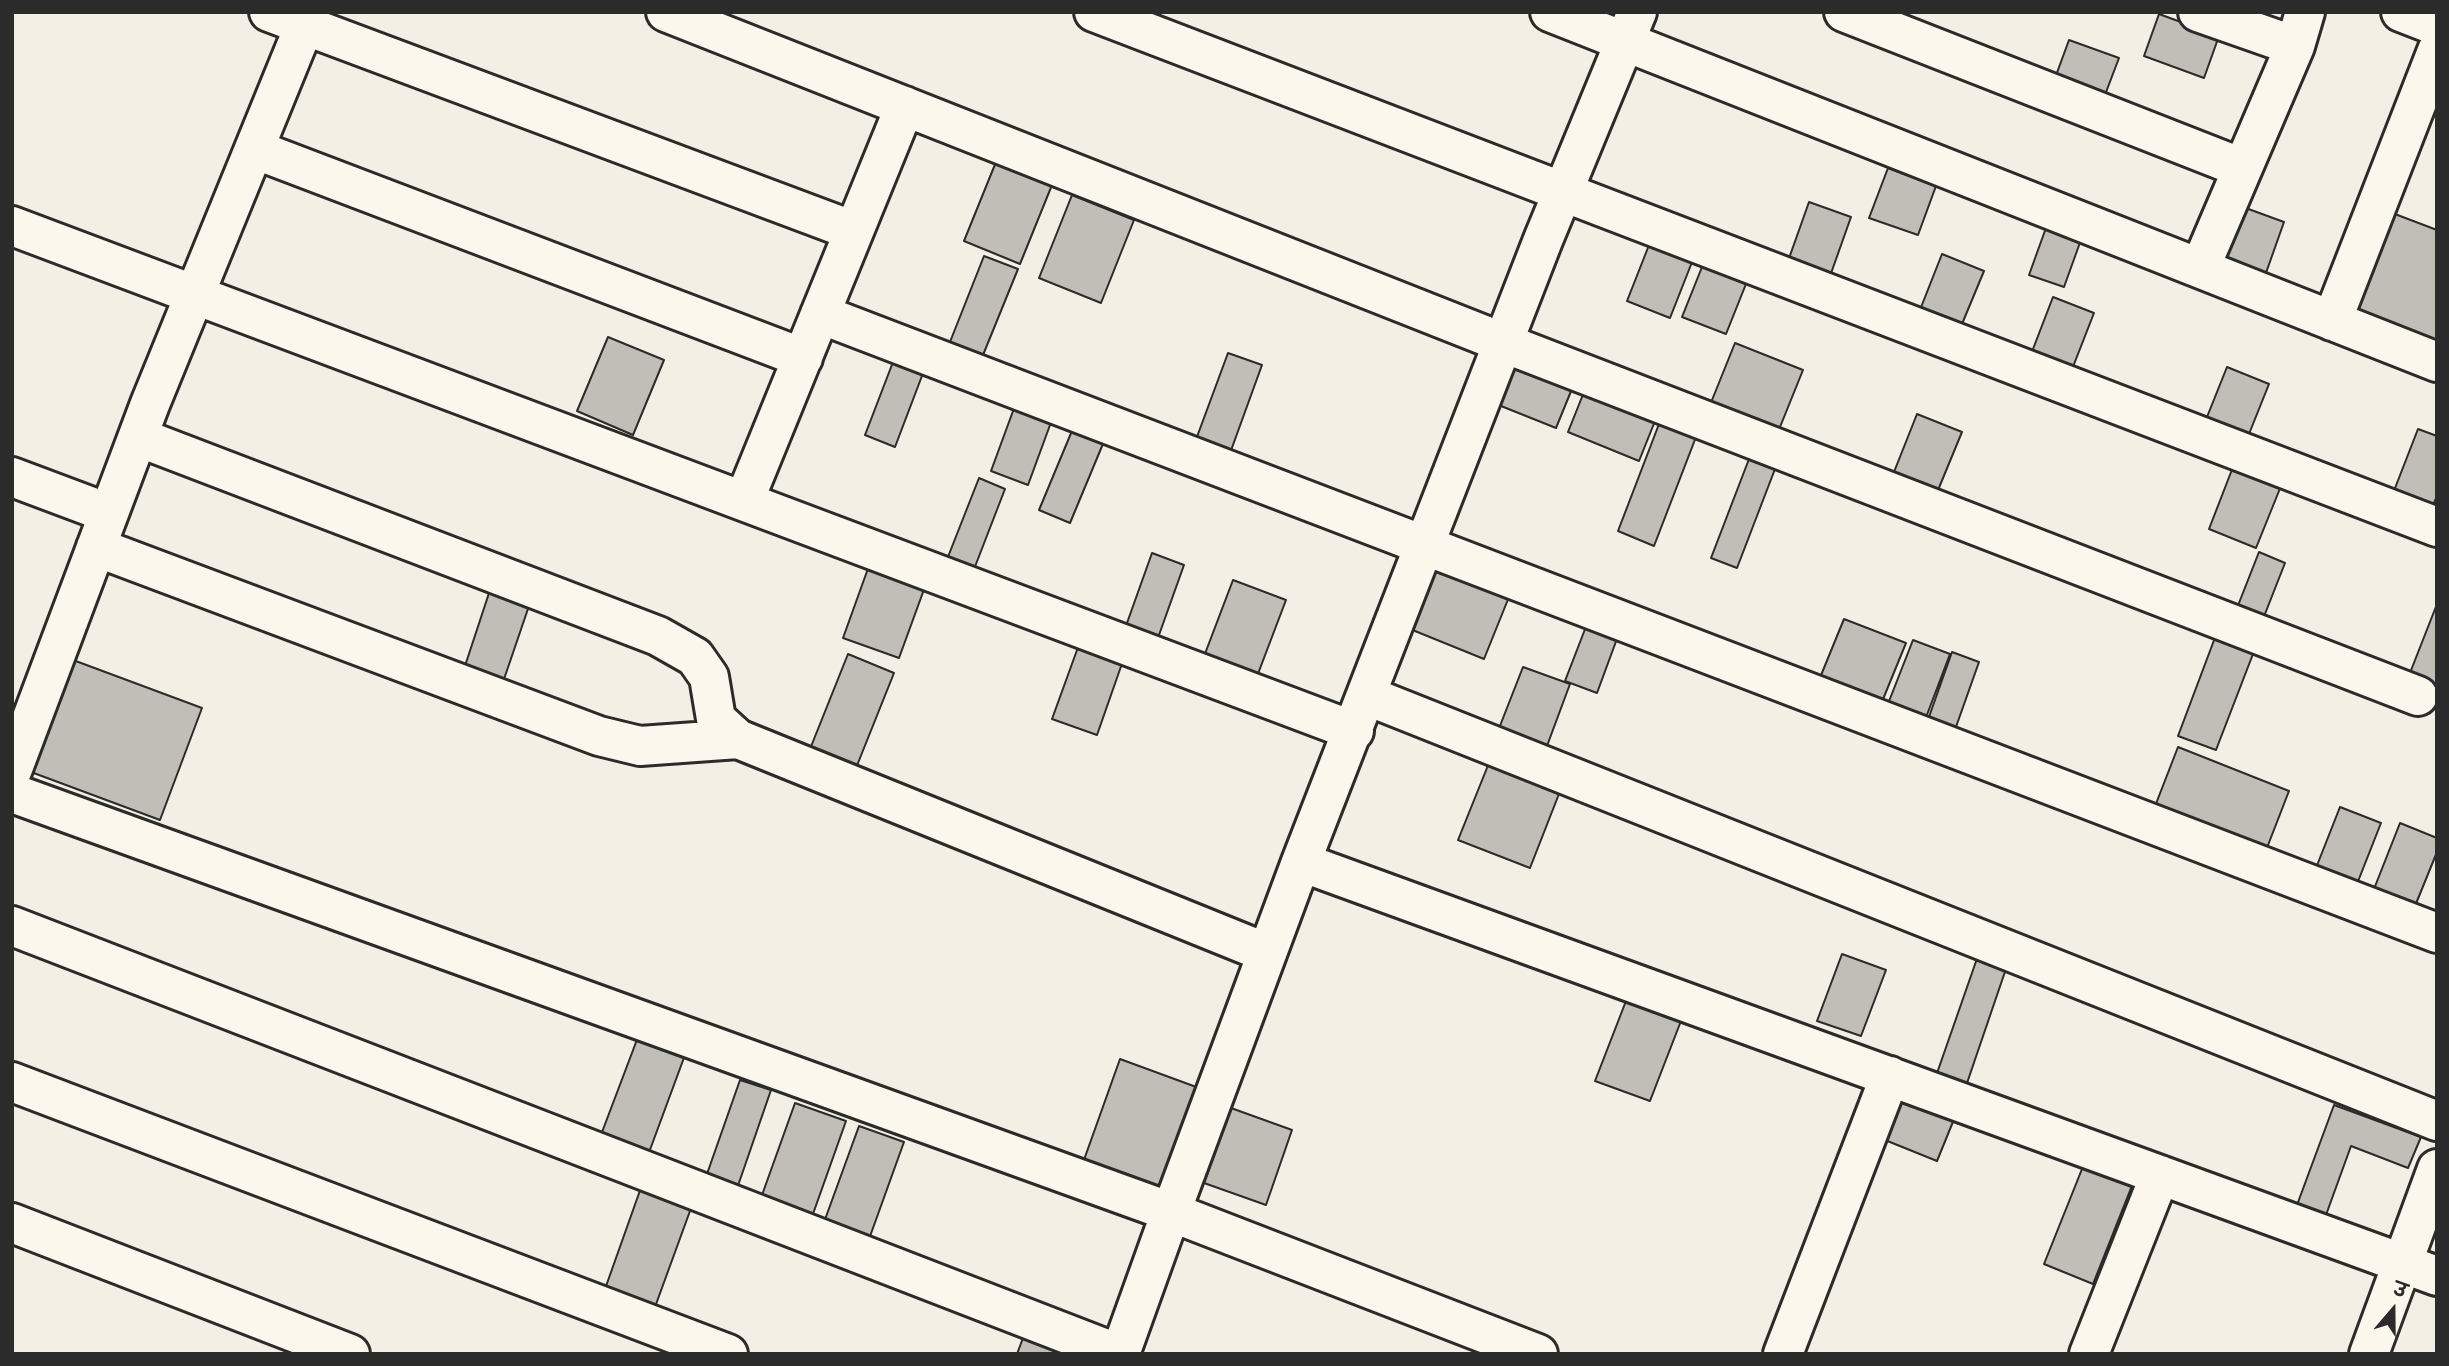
<!DOCTYPE html>
<html>
<head>
<meta charset="utf-8">
<style>
	body { margin:0 }
	#map { position:relative; width:2449px; height:1366px; overflow:hidden; background:#f3efe4; font-family:"Shantell Sans","Playpen Sans Deva",sans-serif }
	canvas { display:block }
	.frame { position:absolute; inset:0; border:14px solid #2b2b2b; pointer-events:none }
	.north { position:absolute; left:2358px; top:1275px; width:70px; height:70px; -webkit-text-stroke:5px #fbf7ec; paint-order:stroke; rotate:20deg; font-size:19px; font-weight:700; line-height:28px; text-align:center; color:#2b2b2b }
	.north::after { content:''; display:block; margin:auto; width:24px; height:32px; background:#2b2b2b; clip-path:polygon(50% 0,100% 100%,50% 72%,0 100%) }
</style>
</head>
<body>
<div id="map">
<canvas width="2449" height="1366"></canvas>
<div class="frame"></div>
<div class="north">उ</div>
</div>
<script>
const context = document.querySelector('canvas').getContext('2d');
context.lineJoin = 'round';
function paint(path, color) { context.fillStyle = color; context.fill(path, 'evenodd'); }
const shape = rows => new Path2D(rows.map(r => 'M' + r).join(''));
function trace(path, color, width, dash) { context.strokeStyle = color; context.lineWidth = width; context.lineCap = dash ? 'butt' : 'round'; context.setLineDash(dash || []); context.stroke(path); }
const building = shape([
	[2159,14,2219,36,2204,78,2144,56,2159,14],
	[2069,40,2119,58,2100,108,2051,89,2069,40],
	[998,157,1054,180,1020,264,964,241,998,157],
	[1888,168,1936,186,1918,235,1869,218,1888,168],
	[1072,195,1134,220,1101,303,1039,278,1072,195],
	[1809,202,1851,217,1829,279,1787,264,1809,202],
	[2232,203,2284,222,2261,287,2208,268,2232,203],
	[2379,208,2437,230,2437,347,2340,310,2379,208],
	[2047,225,2082,237,2064,287,2029,275,2047,225],
	[1651,240,1694,257,1670,318,1627,301,1651,240],
	[1942,254,1984,271,1957,336,1916,320,1942,254],
	[984,256,1018,269,981,360,948,347,984,256],
	[1706,257,1750,274,1726,334,1682,317,1706,257],
	[2053,297,2094,313,2069,377,2028,362,2053,297],
	[608,337,664,360,633,435,577,411,608,337],
	[1735,343,1803,370,1776,437,1708,410,1735,343],
	[898,349,928,360,895,447,865,435,898,349],
	[1228,353,1262,365,1225,467,1191,453,1228,353],
	[1516,355,1576,379,1556,428,1496,404,1516,355],
	[2227,367,2269,384,2243,449,2201,432,2227,367],
	[1588,382,1659,411,1639,461,1568,432,1588,382],
	[1020,392,1057,406,1028,485,991,471,1020,392],
	[1664,411,1701,424,1654,546,1618,531,1664,411],
	[1917,414,1962,432,1936,495,1892,477,1917,414],
	[1074,426,1105,439,1070,523,1039,510,1074,426],
	[2418,429,2437,436,2437,496,2428,517,2390,501,2418,429],
	[1754,446,1780,456,1737,568,1711,558,1754,446],
	[2233,467,2281,486,2256,548,2209,529,2233,467],
	[979,478,1005,489,971,577,944,567,979,478],
	[2259,552,2285,563,2263,619,2237,608,2259,552],
	[1152,553,1184,565,1154,649,1122,637,1152,553],
	[870,563,926,584,899,658,843,638,870,563],
	[1436,563,1511,592,1484,659,1410,629,1436,563],
	[1233,580,1286,600,1256,679,1203,659,1233,580],
	[491,587,531,600,502,685,463,672,491,587],
	[2437,604,2437,689,2408,678,2437,604],
	[1844,619,1906,643,1879,709,1817,685,1844,619],
	[1587,624,1618,636,1597,693,1565,681,1587,624],
	[2219,627,2258,641,2216,750,2178,736,2219,627],
	[1081,639,1125,655,1097,735,1052,719,1081,639],
	[1913,640,1950,654,1922,728,1884,714,1913,640],
	[1952,652,1979,662,1951,741,1924,731,1952,652],
	[848,654,894,673,854,773,808,754,848,654],
	[73,660,202,708,160,820,31,772,73,660],
	[1523,667,1570,684,1544,754,1496,736,1523,667],
	[2178,747,2289,791,2263,858,2152,814,2178,747],
	[1495,748,1566,776,1530,868,1458,840,1495,748],
	[2340,807,2381,823,2355,889,2314,873,2340,807],
	[2400,823,2437,838,2437,852,2413,911,2372,894,2400,823],
	[1980,950,2009,960,1966,1086,1936,1076,1980,950],
	[1842,954,1886,970,1861,1036,1817,1021,1842,954],
	[1631,988,1686,1008,1650,1101,1595,1081,1631,988],
	[638,1037,685,1055,644,1166,596,1148,638,1037],
	[1120,1059,1199,1088,1160,1199,1080,1171,1120,1059],
	[740,1080,771,1090,732,1203,701,1191,740,1080],
	[1901,1084,1959,1107,1937,1161,1880,1138,1901,1084],
	[795,1103,846,1121,808,1228,757,1209,795,1103],
	[2334,1105,2421,1137,2408,1168,2351,1146,2326,1215,2297,1205,2334,1105],
	[1231,1108,1292,1130,1266,1205,1204,1183,1231,1108],
	[859,1126,904,1142,864,1253,819,1236,859,1126],
	[2084,1164,2133,1183,2093,1284,2044,1264,2084,1164],
	[643,1182,694,1200,655,1307,605,1289,643,1182],
	[1023,1338,1063,1354,1017,1354,1023,1338]
]);
paint(building, '#c0beb6');
trace(building, '#2b2b2b', 2);
const minor = shape([
	[269,12,854,231],
	[666,12,1504,343,2418,696],
	[1094,12,2437,527],
	[1550,12,2437,362],
	[1844,12,2242,168],
	[2198,12,2295,46,2305,12],
	[2401,12,2437,26],
	[254,149,803,358],
	[12,226,1354,731],
	[2200,268,2295,46],
	[820,314,2437,933],
	[2332,321,2437,51],
	[138,437,658,636,695,657,709,677,716,719,738,739,1267,953],
	[12,477,108,513],
	[744,501,905,106],
	[96,547,599,736,640,746,738,739],
	[1368,696,2437,1121],
	[12,771,150,404,310,12],
	[12,793,1171,1212,1120,1354],
	[1301,862,2437,1276],
	[12,926,1119,1354],
	[12,1082,728,1354],
	[12,1223,350,1354],
	[1538,1354,1171,1212,1301,862,1543,240,1637,12],
	[1783,1354,1890,1076],
	[2089,1354,2160,1175],
	[2369,1354,2437,1169]
]);
trace(minor, '#2b2b2b', 44);
trace(minor, '#fbf7ec', 38);
</script>
</body>
</html>
